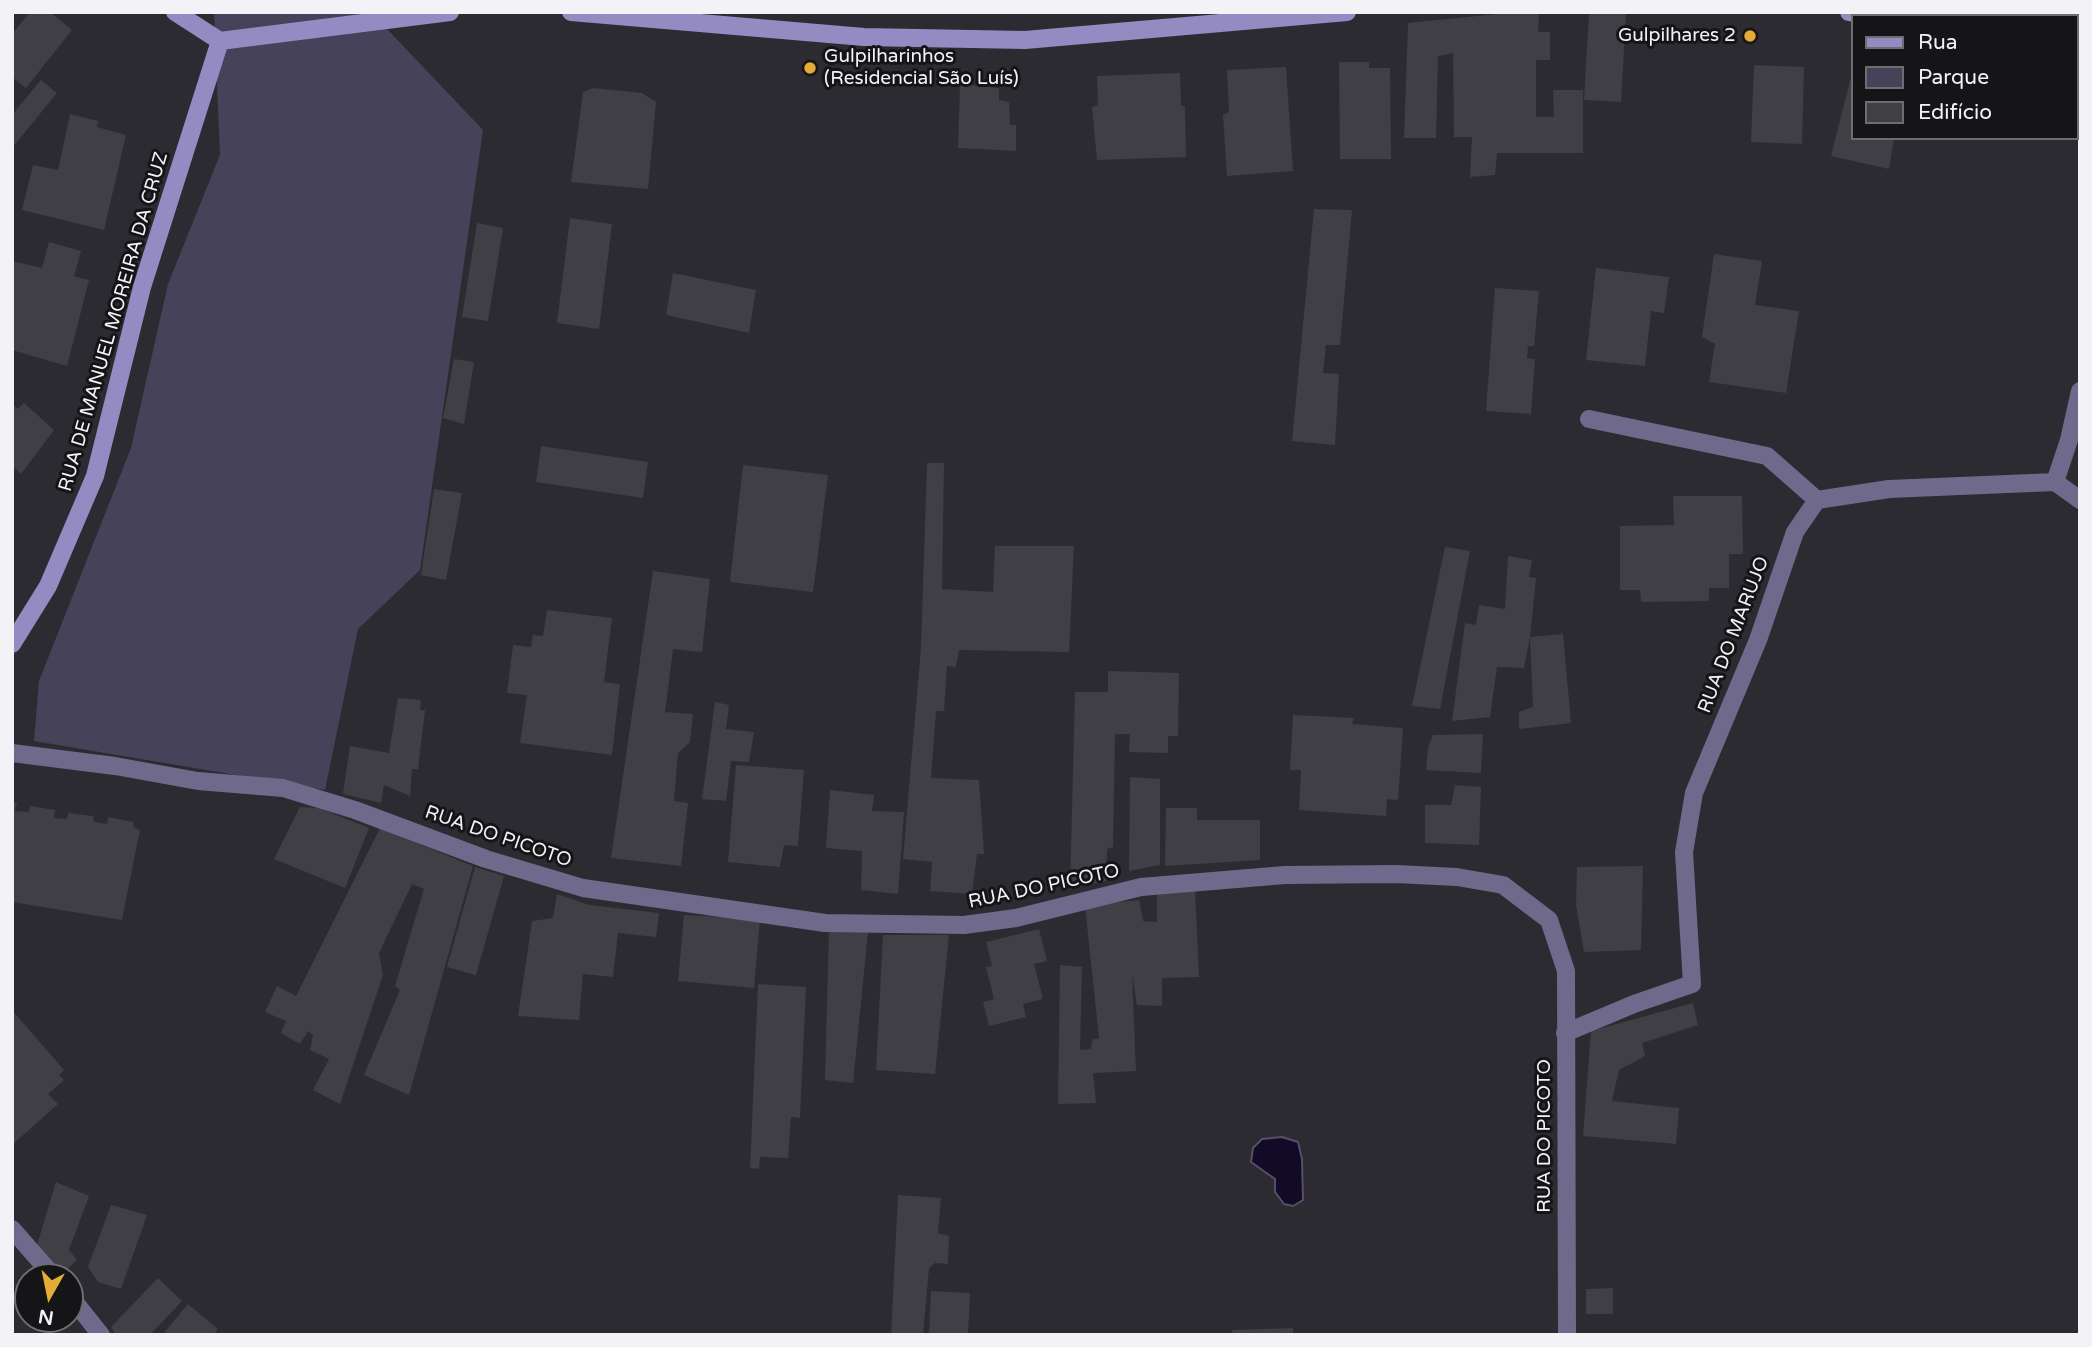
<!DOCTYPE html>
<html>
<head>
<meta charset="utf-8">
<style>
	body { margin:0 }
	#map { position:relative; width:2092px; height:1347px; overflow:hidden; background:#2c2b31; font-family:"Varela Round",sans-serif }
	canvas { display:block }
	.frame { position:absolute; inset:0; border:14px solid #f3f2f6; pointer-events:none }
	.legend { position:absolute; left:1851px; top:14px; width:228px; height:126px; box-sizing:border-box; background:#151417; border:2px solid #6e6d70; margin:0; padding:9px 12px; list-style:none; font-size:21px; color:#f3f2f6 }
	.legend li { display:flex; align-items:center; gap:14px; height:35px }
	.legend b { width:35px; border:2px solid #6e6d70 }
	.north { position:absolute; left:14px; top:1263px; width:70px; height:70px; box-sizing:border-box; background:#151417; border:2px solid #6e6d70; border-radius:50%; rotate:189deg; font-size:19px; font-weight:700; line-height:28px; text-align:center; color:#f3f2f6 }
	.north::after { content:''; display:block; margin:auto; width:24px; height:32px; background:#e4ad35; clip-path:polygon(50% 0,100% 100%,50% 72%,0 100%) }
</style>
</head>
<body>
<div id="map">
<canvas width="2092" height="1347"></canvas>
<div class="frame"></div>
<ul class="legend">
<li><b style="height:9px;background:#958bc3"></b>Rua</li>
<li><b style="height:19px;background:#46425a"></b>Parque</li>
<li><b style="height:19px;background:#403f46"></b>Edifício</li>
</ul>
<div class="north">N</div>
</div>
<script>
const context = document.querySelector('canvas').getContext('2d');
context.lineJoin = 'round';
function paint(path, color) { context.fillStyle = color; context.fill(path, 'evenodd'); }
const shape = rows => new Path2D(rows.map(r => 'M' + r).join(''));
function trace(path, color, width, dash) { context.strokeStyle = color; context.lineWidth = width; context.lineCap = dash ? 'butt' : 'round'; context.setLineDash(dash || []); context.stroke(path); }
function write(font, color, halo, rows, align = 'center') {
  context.font = font + ' "Varela Round",sans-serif'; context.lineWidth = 6; context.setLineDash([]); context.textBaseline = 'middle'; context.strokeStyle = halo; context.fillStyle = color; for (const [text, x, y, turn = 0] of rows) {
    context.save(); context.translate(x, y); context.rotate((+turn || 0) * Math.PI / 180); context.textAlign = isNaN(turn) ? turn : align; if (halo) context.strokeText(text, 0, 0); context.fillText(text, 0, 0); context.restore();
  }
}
paint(shape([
	[214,12,371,12,483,130,420,570,358,629,325,790,34,741,39,681,131,448,168,284,220,155]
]), '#46425a');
const water = shape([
	[1282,1137,1298,1142,1302,1159,1303,1200,1293,1206,1284,1204,1275,1192,1275,1179,1251,1162,1253,1148,1262,1139,1282,1137]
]);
paint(water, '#130a28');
trace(water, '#565066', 2);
paint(shape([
	[30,12,50,12,72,30,26,88,12,77,12,34],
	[1589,13,1626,14,1621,102,1584,100],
	[1497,14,1539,14,1538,32,1550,32,1550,60,1536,60,1536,117,1554,117,1553,90,1583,90,1583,153,1497,153,1495,175,1470,177,1472,137,1454,137,1453,53,1438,56,1436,138,1404,138,1408,23],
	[1339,62,1369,62,1369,68,1390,68,1391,159,1340,159],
	[1754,65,1804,67,1802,144,1751,142],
	[1286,67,1293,171,1227,176,1223,115,1229,112,1227,70],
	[1180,73,1181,106,1185,106,1186,157,1097,160,1092,107,1098,105,1097,76],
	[1851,77,1852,138,1894,138,1889,169,1831,156],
	[41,80,57,93,12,148,12,115],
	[960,84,999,88,999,100,1009,102,1010,125,1016,125,1016,151,958,148],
	[593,88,642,93,656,102,648,189,571,182,583,92],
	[70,114,98,121,97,127,126,135,104,230,22,210,33,165,58,170],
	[1314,209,1352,210,1340,345,1326,345,1323,373,1339,374,1335,445,1292,441],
	[570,218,612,224,599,329,557,323],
	[477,223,503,228,488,321,462,317],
	[49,242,81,251,74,276,89,280,67,366,12,350,12,261,42,268],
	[1714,254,1762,261,1755,305,1799,311,1786,393,1709,382,1715,344,1702,337],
	[1596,268,1669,277,1664,313,1651,311,1645,366,1586,360],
	[673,273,756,290,749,333,666,315],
	[1495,288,1539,291,1534,346,1528,346,1527,358,1535,359,1531,414,1486,411],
	[454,359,474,362,464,424,443,418],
	[24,403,54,430,21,474,12,466,12,404,18,409],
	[541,446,648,462,643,498,536,482],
	[927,463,944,463,942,589,993,592,995,546,1074,546,1069,652,959,650,956,667,947,666,944,711,936,711,931,778,979,780,984,854,977,854,972,894,930,891,932,862,903,859,921,647],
	[743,465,828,475,813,592,730,582],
	[434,489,462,493,446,580,421,575],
	[1673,496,1742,496,1743,554,1729,554,1729,588,1709,588,1709,601,1641,602,1640,590,1620,590,1620,526,1674,525],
	[1445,547,1470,551,1440,709,1412,706],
	[1508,556,1532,560,1529,577,1536,578,1530,637,1563,634,1571,723,1519,729,1519,712,1533,707,1530,637,1524,668,1497,667,1490,717,1452,721,1465,623,1476,625,1479,605,1505,609],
	[653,571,710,579,702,652,673,649,665,712,693,714,690,742,678,753,674,801,688,803,681,866,611,858],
	[547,610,612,618,604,682,620,684,612,755,520,743,527,695,507,693,513,645,531,647,533,635,543,636],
	[1108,671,1179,673,1178,736,1168,736,1168,753,1129,752,1130,734,1115,734,1113,847,1107,849,1106,881,1070,889,1075,692,1108,692],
	[398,698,421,700,420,710,425,710,418,769,412,769,410,796,384,785,381,803,343,794,350,746,389,753],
	[715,702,729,705,726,729,754,732,749,762,731,761,726,801,702,799],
	[1293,715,1354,718,1352,724,1403,728,1398,800,1387,799,1386,816,1299,810,1301,770,1290,770],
	[1483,734,1481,773,1426,770,1428,748,1433,735],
	[736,765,804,770,798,846,784,845,780,867,728,862],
	[1130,777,1160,779,1160,865,1129,871],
	[1455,785,1481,787,1479,845,1425,843,1425,805,1451,805],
	[830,790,874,795,872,811,904,812,898,894,861,890,862,851,826,848],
	[12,802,17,803,15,811,29,812,30,806,55,810,54,818,67,819,68,813,93,816,94,822,107,824,108,817,133,822,134,828,140,830,122,920,12,902],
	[300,807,319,808,369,828,345,888,274,859],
	[1166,808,1197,808,1197,820,1260,820,1260,860,1165,866],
	[380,828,473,866,409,1095,364,1075,400,990,395,986,424,889,412,884,379,953,383,975,340,1104,313,1090,329,1059,310,1050,313,1035,308,1031,300,1044,281,1033,286,1021,265,1012,277,986,296,996],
	[1643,866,1641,950,1584,952,1576,905,1577,867],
	[475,867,504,876,476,975,447,967],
	[1195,889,1199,977,1162,978,1162,1006,1137,1005,1132,974,1136,1071,1093,1073,1096,1103,1058,1104,1060,965,1082,967,1080,1050,1091,1049,1092,1040,1099,1038,1085,906,1139,900,1143,921,1157,922,1157,893],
	[557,894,589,905,659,913,656,937,618,933,613,977,583,974,579,1020,518,1016,532,921,553,918],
	[684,915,760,919,754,988,678,981],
	[829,929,868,932,853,1083,825,1080],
	[1039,929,1047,961,1034,964,1043,999,1023,1004,1026,1017,989,1026,983,1002,994,999,986,967,992,966,986,942],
	[883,935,949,935,935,1074,876,1070],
	[758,984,806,987,800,1118,791,1117,788,1158,760,1157,759,1169,750,1168],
	[1693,1003,1698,1025,1642,1043,1645,1056,1619,1070,1612,1101,1679,1108,1676,1144,1583,1136,1591,1031],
	[12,1010,64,1070,59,1075,64,1080,48,1094,58,1104,12,1145],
	[56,1182,89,1196,69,1250,77,1260,62,1274,37,1245],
	[898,1195,941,1198,938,1233,949,1236,948,1264,935,1263,929,1268,923,1335,891,1335],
	[111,1205,147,1215,121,1289,98,1282,88,1267],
	[158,1278,182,1301,150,1335,116,1335,111,1327],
	[1613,1288,1613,1314,1586,1314,1586,1289],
	[931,1291,970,1293,968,1335,929,1335],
	[188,1304,218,1329,213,1335,162,1335],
	[1293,1328,1293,1335,1233,1335,1232,1330]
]), '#403f46');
trace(shape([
	[1916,12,1916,16]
]), '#6f698c', 18);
trace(shape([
	[1589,419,1767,456,1817,500],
	[2055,482,2080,500],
	[12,753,115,766,198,781,283,788,355,810,486,859,583,888,825,923,964,925,1016,918,1141,887,1285,875,1396,874,1457,877,1503,885,1549,920,1566,971,1567,1335],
	[1565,1033,1634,1004,1692,984,1684,852,1694,793,1758,640,1795,532,1817,500,1889,489,2055,482,2069,440,2080,391],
	[12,1229,54,1277],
	[70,1296,101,1335]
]), '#6f698c', 18);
trace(shape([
	[175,12,220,41],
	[571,12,864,37,1025,40,1347,12],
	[1849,12,1868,16],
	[220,41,450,12],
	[2076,91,2080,93],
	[12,644,48,586,95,476,142,287,220,41]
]), '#958bc3', 18);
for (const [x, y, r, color] of [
	[1750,36,7,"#e4ad35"],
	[810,68,7,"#e4ad35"]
]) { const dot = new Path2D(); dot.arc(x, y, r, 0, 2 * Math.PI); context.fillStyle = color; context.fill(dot); trace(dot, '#151417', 2.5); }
write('19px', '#f3f2f6', '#151417', [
	["Gulpilhares 2",1736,36],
	["Gulpilharinhos",824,57,"left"],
	["(Residencial São Luís)",824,79,"left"]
], 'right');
write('19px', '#f3f2f6', '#151417', [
	["RUA DE MANUEL MOREIRA DA CRUZ",114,322,-74],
	["RUA DO MARUJO",1734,635,-69],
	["RUA DO PICOTO",498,837,19],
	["RUA DO PICOTO",1044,887,-12],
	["RUA DO PICOTO",1545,1136,-90]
]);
</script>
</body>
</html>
